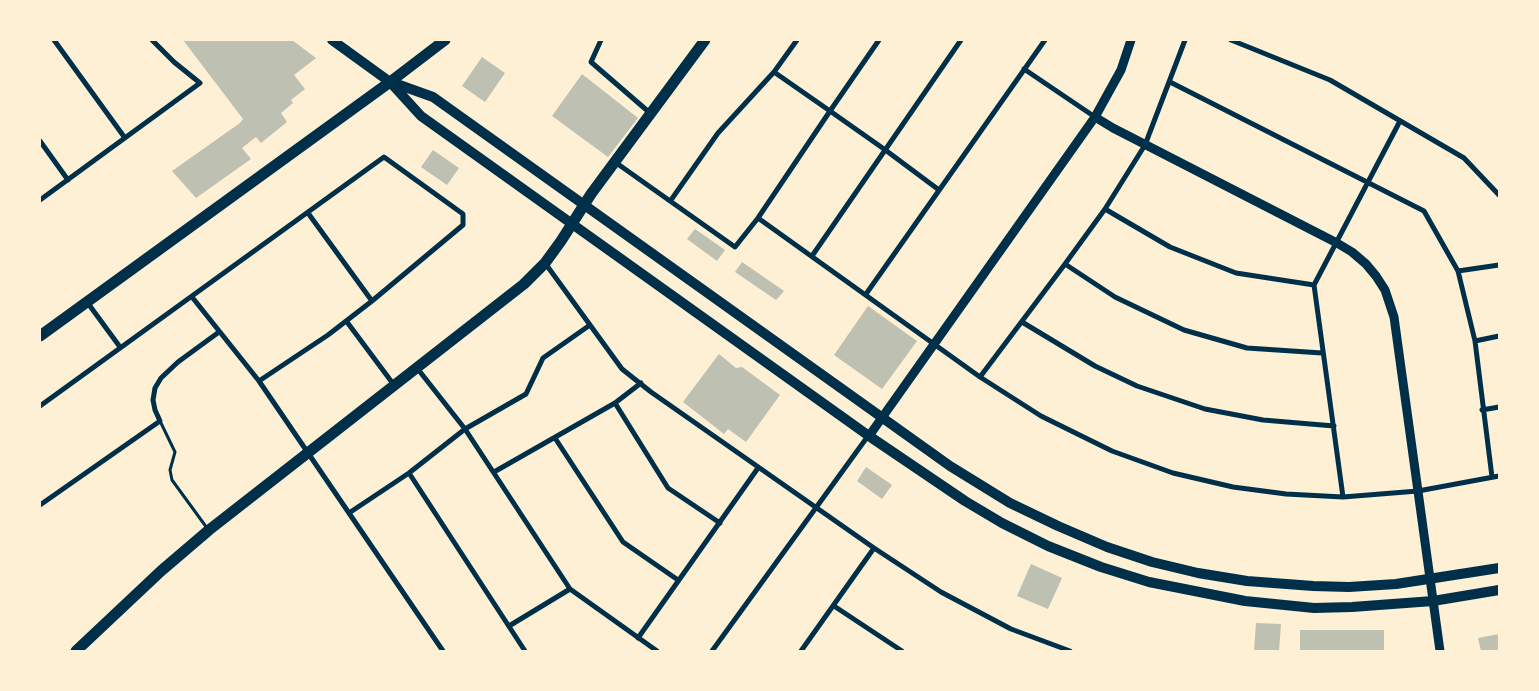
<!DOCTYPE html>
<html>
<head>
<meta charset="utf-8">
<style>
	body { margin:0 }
	#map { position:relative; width:1539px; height:691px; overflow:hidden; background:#fdf0d5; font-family:"Archivo Narrow",sans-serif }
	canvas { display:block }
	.frame { position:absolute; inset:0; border:41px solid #fdf0d5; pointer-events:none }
</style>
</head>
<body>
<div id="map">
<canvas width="1539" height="691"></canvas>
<div class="frame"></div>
</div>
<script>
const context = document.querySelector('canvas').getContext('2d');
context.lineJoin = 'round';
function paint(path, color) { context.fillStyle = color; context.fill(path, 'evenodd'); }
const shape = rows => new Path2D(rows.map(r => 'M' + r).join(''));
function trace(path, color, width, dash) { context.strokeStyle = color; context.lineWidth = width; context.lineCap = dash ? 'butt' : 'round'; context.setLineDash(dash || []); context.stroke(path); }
paint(shape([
	[183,40,292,40,316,58,294,75,305,89,291,100,293,103,281,113,287,122,261,143,256,137,242,148,251,159,196,198,172,171,240,123,243,119],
	[482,57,505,73,485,102,462,86],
	[582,74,638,118,608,157,552,116],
	[433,150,459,168,447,185,421,167],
	[695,229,725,250,717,261,687,239],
	[742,262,784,291,776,300,735,272],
	[868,306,917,341,882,389,834,355],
	[719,354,736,368,742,367,780,395,746,442,728,429,724,434,683,402],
	[866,467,892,485,882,499,857,481],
	[1031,564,1062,578,1048,609,1017,596],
	[1256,623,1281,624,1279,651,1254,651],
	[1300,630,1384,630,1384,651,1300,651],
	[1499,634,1499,651,1481,651,1478,638]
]), '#bec0b2');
trace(shape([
	[160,421,175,452,170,470,172,480,207,528]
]), '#003049', 3);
trace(shape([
	[54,40,125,138],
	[601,40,591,62,650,113],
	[797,40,774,72,830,111,879,40],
	[1231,40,1330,80,1464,158,1499,195],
	[1024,69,1095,117],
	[1170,82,1424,211,1458,271,1475,341,1492,477],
	[40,141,68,180],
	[615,162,735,247,758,218,830,111,884,149,939,190],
	[40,200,200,83,174,62,152,40],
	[671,200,718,133,774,72],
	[1105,209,1170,247,1236,273,1314,285,1400,121],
	[308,213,372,301],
	[758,218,980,377,1041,416,1112,451,1173,473,1233,487,1286,494,1343,497,1418,491,1499,476],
	[812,256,961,40],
	[545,263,622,369,651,392,874,548,941,592,1011,629,1070,651],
	[1065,264,1115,297,1184,330,1247,348,1322,353],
	[1458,271,1499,265],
	[1314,285,1343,497],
	[866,294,1045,40],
	[192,297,259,381,443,651],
	[87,302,120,347],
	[347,322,394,385],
	[1022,322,1095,366,1137,386,1205,409,1263,420,1334,426],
	[1475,341,1499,336],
	[417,368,465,429,570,589,657,651],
	[980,377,1065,264,1105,209,1145,145,1185,40],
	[615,403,668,488,720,523],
	[40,406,384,157,463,214,463,225,372,301,328,335,259,381],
	[1482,410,1499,407],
	[555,438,623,542,678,580],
	[494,472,615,403,641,383],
	[409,473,525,651],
	[40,505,160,421,155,410,153,400,155,388,161,378,178,362,219,332],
	[349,513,409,473,465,429,526,394,543,358,590,325],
	[834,606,902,651],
	[509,626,570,589],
	[638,638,758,468],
	[712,651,868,436],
	[801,651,874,548]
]), '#003049', 5);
trace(shape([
	[1095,117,1113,128,1337,243,1352,252,1366,264,1376,276,1385,290,1394,317,1440,651],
	[869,436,1095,117,1121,70,1131,40]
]), '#003049', 9);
trace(shape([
	[332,40,390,82,421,116,869,436,965,501,1002,523,1048,546,1101,567,1149,582,1245,601,1314,608,1352,607,1433,601,1499,590],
	[394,83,433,97,950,466,1010,503,1058,526,1107,547,1152,562,1198,573,1247,581,1313,586,1349,587,1396,584,1499,568]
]), '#003049', 10);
trace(shape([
	[40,336,390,82,445,40],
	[76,651,161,571,209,530,524,284,545,263,561,241,591,194,705,40]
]), '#003049', 11);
</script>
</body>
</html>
